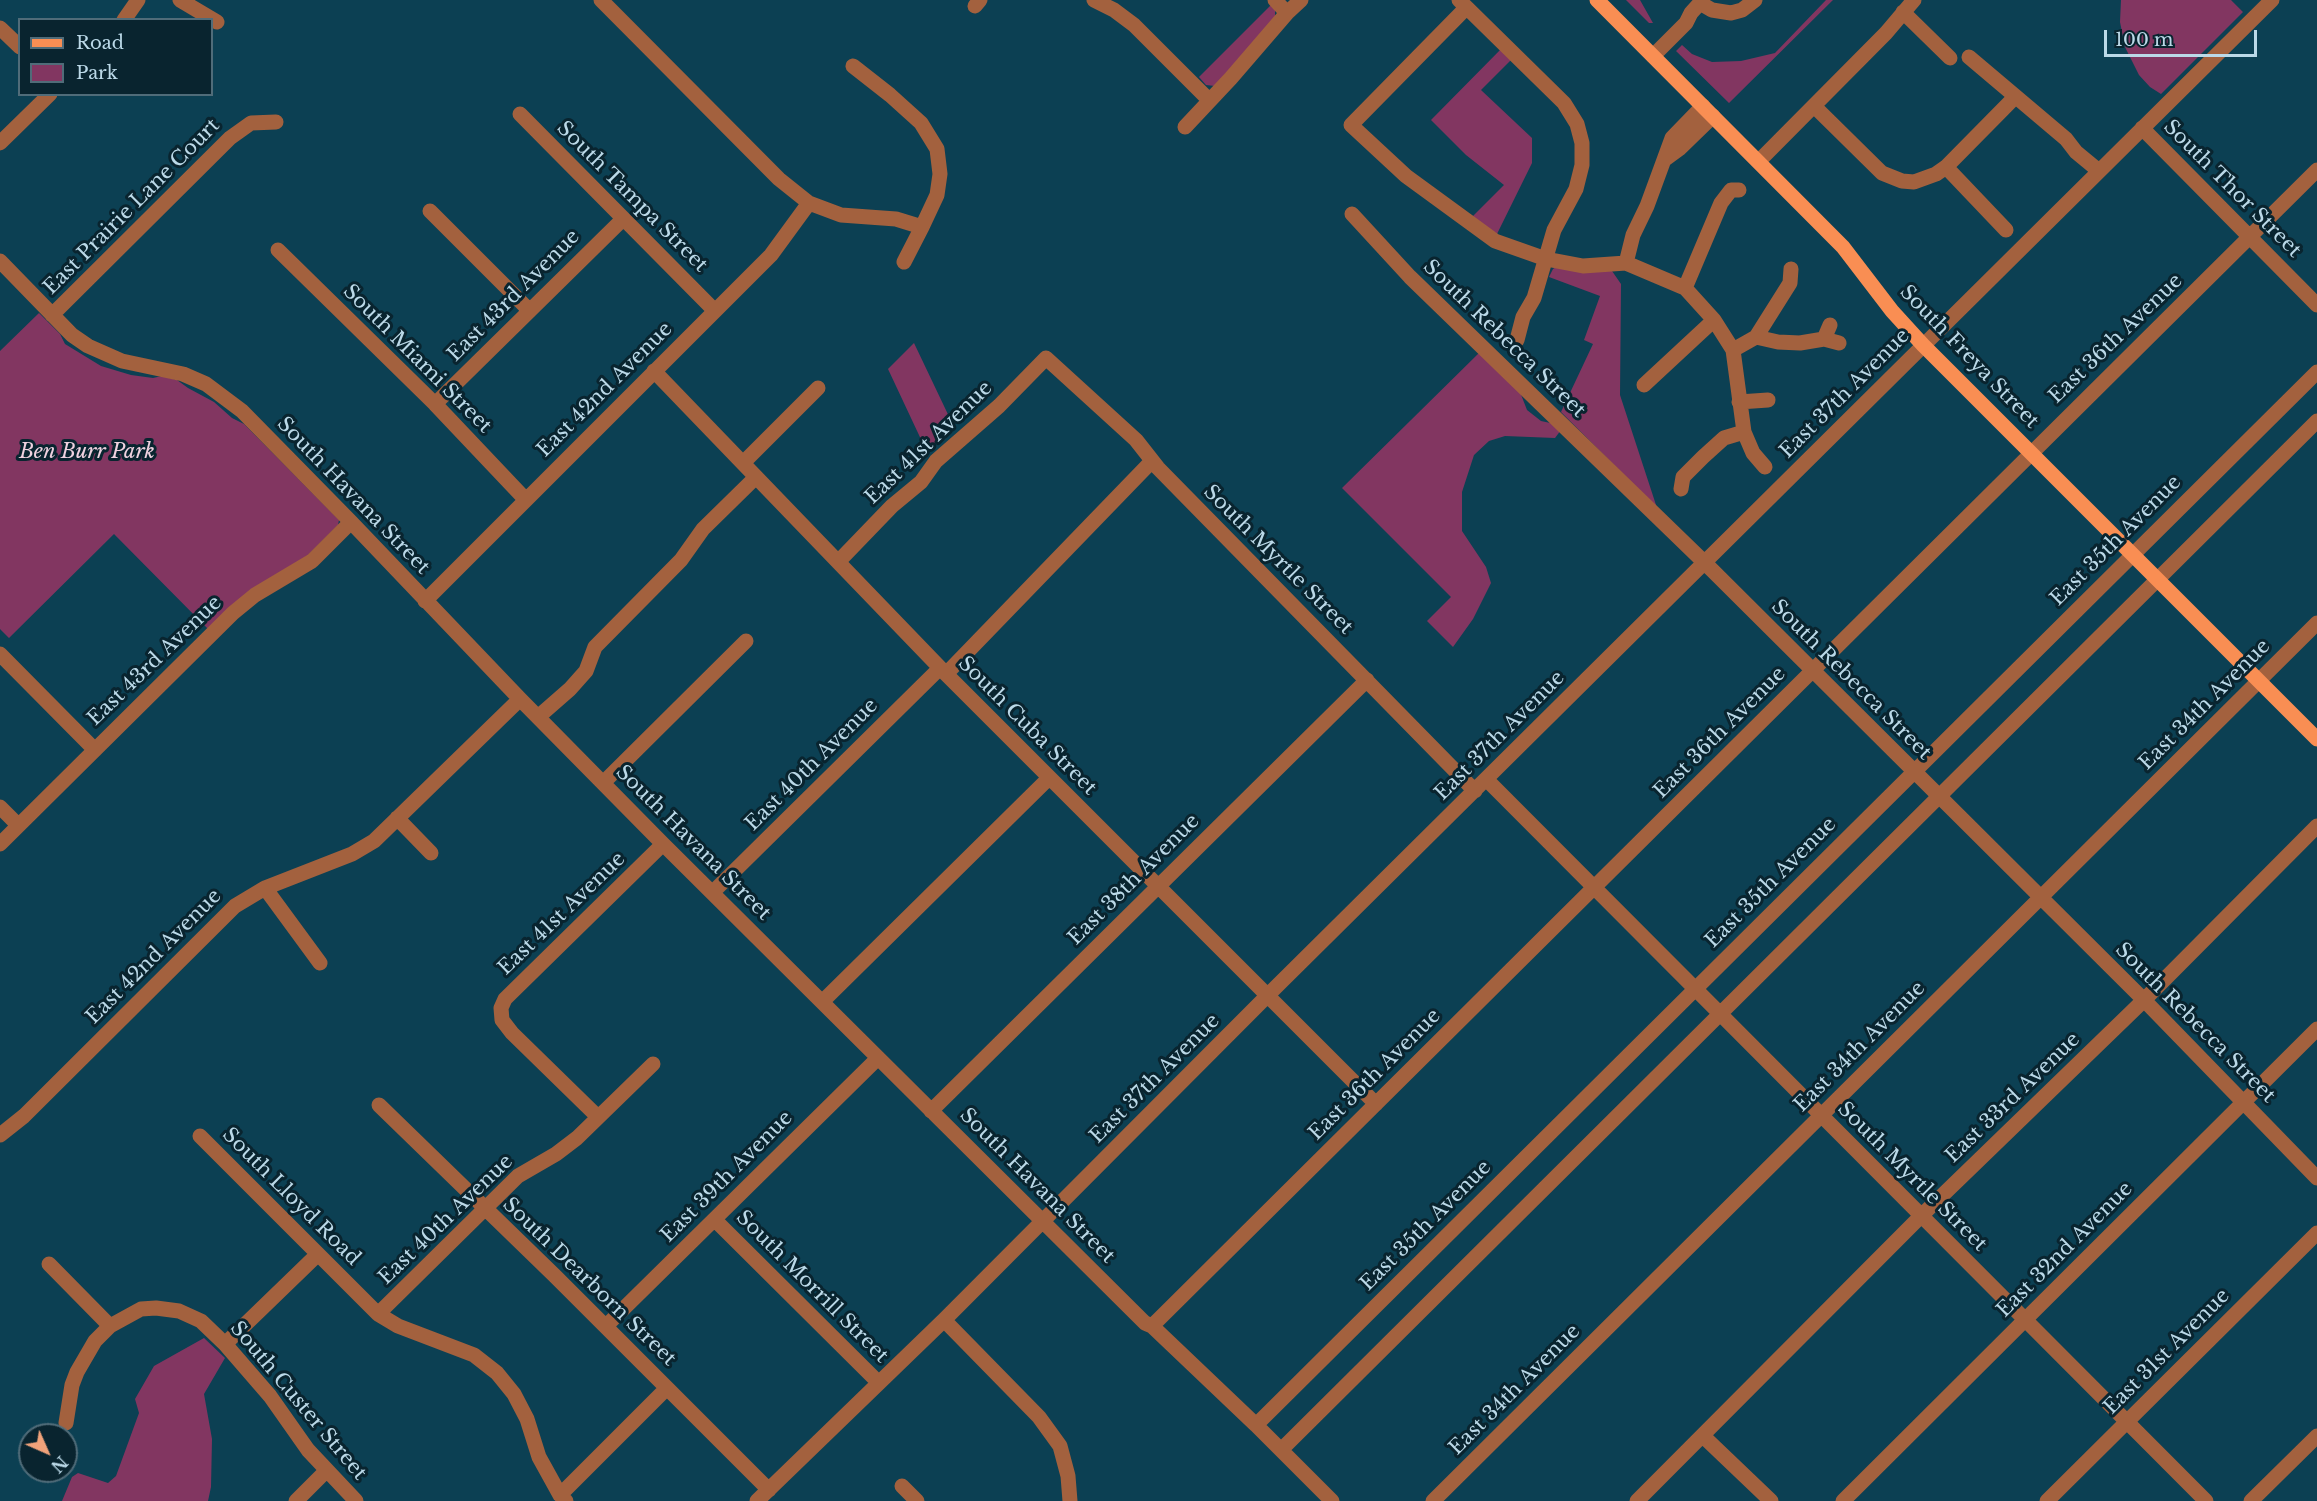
<!DOCTYPE html>
<html>
<head>
<meta charset="utf-8">
<style>
	body { margin:0 }
	#map { position:relative; width:2317px; height:1501px; overflow:hidden; background:#0c4053; font-family:"Libre Baskerville",serif }
	canvas { display:block }
	.legend { position:absolute; left:18px; top:18px; width:195px; height:78px; box-sizing:border-box; background:#09242f; border:2px solid #506c79; margin:0; padding:8px 10px; list-style:none; font-size:18px; color:#bbd9e8 }
	.legend li { display:flex; align-items:center; gap:12px; height:30px }
	.legend b { width:30px; border:2px solid #506c79 }
	.north { position:absolute; left:18px; top:1423px; width:60px; height:60px; box-sizing:border-box; background:#09242f; border:2px solid #506c79; border-radius:50%; rotate:135deg; font-size:16px; font-weight:700; line-height:24px; text-align:center; color:#bbd9e8 }
	.north::after { content:''; display:block; margin:auto; width:21px; height:27px; background:#f0a27a; clip-path:polygon(50% 0,100% 100%,50% 72%,0 100%) }
	.scale { position:absolute; left:2104px; top:30px; width:153px; height:27px; box-sizing:border-box; border:3px solid #bbd9e8; border-top:0; padding-left:8px; font-size:18px; line-height:21px; white-space:nowrap; color:#bbd9e8; -webkit-text-stroke:4px #09242f; paint-order:stroke }
</style>
</head>
<body>
<div id="map">
<canvas width="2317" height="1501"></canvas>
<ul class="legend">
<li><b style="height:8px;background:#f98e53"></b>Road</li>
<li><b style="height:16px;background:#823661"></b>Park</li>
</ul>
<div class="north">N</div>
<div class="scale">100 m</div>
</div>
<script>
const context = document.querySelector('canvas').getContext('2d');
context.lineJoin = 'round';
function paint(path, color) { context.fillStyle = color; context.fill(path, 'evenodd'); }
const shape = rows => new Path2D(rows.map(r => 'M' + r).join(''));
function trace(path, color, width, dash) { context.strokeStyle = color; context.lineWidth = width; context.lineCap = dash ? 'butt' : 'round'; context.setLineDash(dash || []); context.stroke(path); }
function write(font, color, halo, rows, align = 'center') {
  context.font = font + ' "Libre Baskerville",serif'; context.lineWidth = 6; context.setLineDash([]); context.textBaseline = 'middle'; context.strokeStyle = halo; context.fillStyle = color; for (const [text, x, y, turn = 0] of rows) {
    context.save(); context.translate(x, y); context.rotate((+turn || 0) * Math.PI / 180); context.textAlign = isNaN(turn) ? turn : align; if (halo) context.strokeText(text, 0, 0); context.fillText(text, 0, 0); context.restore();
  }
}
paint(shape([
	[1626,0,1640,0,1653,23,1649,23],
	[1826,0,1833,0,1729,103,1676,51,1682,45,1692,54,1712,62,1741,61,1775,53],
	[2121,0,2231,0,2243,12,2161,94,2150,87,2139,75,2125,47,2120,22],
	[1271,5,1275,9,1275,17,1215,86,1206,85,1199,77],
	[1502,48,1512,59,1481,90,1532,138,1532,163,1497,234,1472,217,1504,185,1466,155,1431,120],
	[1556,267,1612,271,1621,284,1620,395,1657,508,1561,412,1593,344,1584,340,1600,296,1549,277,1553,269],
	[39,313,60,334,65,344,101,366,131,375,153,378,162,376,177,380,188,388,214,402,232,418,244,424,339,520,338,525,308,555,208,629,114,534,9,638,0,629,0,351],
	[914,343,954,427,926,450,888,369],
	[1480,352,1520,392,1527,410,1541,421,1555,424,1561,430,1555,438,1505,436,1489,441,1474,455,1462,492,1462,531,1486,567,1491,583,1473,619,1453,647,1427,621,1451,597,1342,488],
	[204,1338,225,1358,204,1394,212,1439,211,1487,208,1501,62,1501,72,1477,78,1473,108,1483,116,1476,139,1413,135,1399,154,1366]
]), '#823661');
trace(shape([
	[180,0,217,22],
	[601,0,779,179,809,203,841,215,896,219,922,227,904,262],
	[1094,0,1114,10,1134,25,1209,100],
	[1275,0,1287,13],
	[1459,0,1564,103,1577,124,1582,143,1582,165,1576,189,1554,230,1534,298,1523,317,1517,340],
	[975,6,980,0],
	[1466,8,1351,125,1406,176,1495,241,1546,259,1583,266,1626,263,1685,288,1714,320,1733,350,1744,432,1753,453,1765,467],
	[1903,12,1950,58],
	[124,20,138,0],
	[0,28,20,47],
	[1653,56,1686,23,1691,13,1700,3,1712,10,1731,13,1742,10,1755,0],
	[1969,57,2066,139,2076,152,2099,171],
	[853,66,890,95,921,123,937,149,940,174,937,195,922,227],
	[1814,106,1882,173,1902,181,1914,182,1936,174,1946,167,2015,97],
	[520,114,714,310],
	[1185,127,1231,78,1287,13,1301,0],
	[2142,128,2317,305],
	[0,143,50,94],
	[1664,160,1679,149,1713,116],
	[1759,161,1886,33,1914,0],
	[1946,167,2006,230],
	[430,211,529,310],
	[1352,214,1410,277,1705,563,2144,1000,2317,1178],
	[278,250,435,404,525,499],
	[0,261,72,335,88,346,122,361,183,374,206,384,242,411,351,522,520,699,663,844,1145,1323,1152,1326,1256,1425,1332,1501],
	[1626,263,1633,235,1647,206,1672,138,1703,106],
	[1685,288,1721,203,1731,190,1739,190],
	[52,315,230,138,251,123,276,122],
	[1756,337,1790,283,1791,269],
	[1824,339,1830,325],
	[1733,350,1756,337,1778,342,1800,343,1824,339,1839,343],
	[654,371,946,674,1376,1104],
	[1644,385,1714,320],
	[1739,402,1768,400],
	[435,404,623,219],
	[744,462,818,388],
	[1681,489,1683,477,1703,457,1724,438,1744,432],
	[838,562,892,506,921,482,936,461,999,406,1046,358,1136,440,1158,468,1475,791],
	[425,601,771,255,809,203],
	[0,654,95,750],
	[946,674,1152,461],
	[538,717,570,689,586,671,595,647,681,560,703,529,756,477],
	[1487,780,2206,1501],
	[603,783,746,641],
	[0,807,18,825],
	[397,818,431,853],
	[0,844,233,613,255,595,312,561,351,522],
	[265,888,320,963],
	[713,892,940,668],
	[823,1001,1049,778],
	[379,1105,555,1276,769,1490],
	[931,1111,1367,680],
	[598,1117,512,1033,502,1020,501,1008,505,999,663,844],
	[0,1135,24,1116,235,906,265,888,352,854,374,841,520,699],
	[200,1136,378,1314,398,1326,474,1355,497,1373,514,1394,527,1419,539,1457,560,1495,566,1501],
	[715,1220,879,1383],
	[49,1264,110,1326],
	[378,1314,518,1176,556,1154,577,1138,653,1064],
	[944,1320,1039,1417,1060,1446,1068,1476,1070,1501],
	[606,1326,878,1058],
	[1152,1326,2317,170],
	[225,1344,318,1254],
	[66,1423,72,1385,77,1372,95,1341,110,1326,141,1309,156,1308,179,1311,201,1321,225,1344,270,1396,308,1450,356,1501],
	[1256,1425,2317,372],
	[1703,1436,1771,1501],
	[1281,1450,2317,421],
	[902,1486,917,1501],
	[560,1495,667,1388],
	[296,1501,326,1471],
	[757,1501,944,1320,1276,987,2272,0],
	[1433,1501,2317,623],
	[1637,1501,1921,1216,2144,1000,2317,826],
	[1843,1501,2317,1029],
	[2047,1501,2317,1233],
	[2251,1501,2317,1436]
]), '#a3613e', 15);
trace(shape([
	[1597,0,1843,247,1892,311,1923,345,2317,739]
]), '#f98e53', 15);
write('20px', '#bbd9e8', '#09242f', [
	["South Thor Street",2232,189,45],
	["South Tampa Street",632,197,45],
	["East Prairie Lane Court",132,207,-45],
	["East 43rd Avenue",514,296,-45],
	["South Rebecca Street",1504,339,44],
	["East 36th Avenue",2116,339,-44],
	["South Freya Street",1969,357,46],
	["South Miami Street",417,359,45],
	["East 42nd Avenue",605,390,-45],
	["East 37th Avenue",1845,394,-45],
	["East 41st Avenue",929,443,-44],
	["South Havana Street",353,496,46],
	["East 35th Avenue",2116,541,-45],
	["South Myrtle Street",1278,560,45],
	["East 43rd Avenue",155,661,-44],
	["South Rebecca Street",1851,680,45],
	["East 34th Avenue",2205,705,-45],
	["South Cuba Street",1027,726,45],
	["East 36th Avenue",1720,733,-45],
	["East 37th Avenue",1500,736,-45],
	["East 40th Avenue",812,765,-45],
	["South Havana Street",693,843,45],
	["East 38th Avenue",1134,880,-45],
	["East 35th Avenue",1771,883,-45],
	["East 41st Avenue",562,914,-44],
	["East 42nd Avenue",154,957,-45],
	["South Rebecca Street",2195,1023,45],
	["East 34th Avenue",1860,1047,-45],
	["East 36th Avenue",1375,1075,-45],
	["East 37th Avenue",1155,1079,-45],
	["East 33rd Avenue",2013,1098,-44],
	["East 39th Avenue",727,1177,-45],
	["South Myrtle Street",1912,1177,45],
	["South Havana Street",1037,1186,45],
	["South Lloyd Road",291,1197,45],
	["East 40th Avenue",446,1220,-44],
	["East 35th Avenue",1426,1226,-45],
	["East 32nd Avenue",2065,1250,-45],
	["South Dearborn Street",589,1282,44],
	["South Morrill Street",812,1287,45],
	["East 31st Avenue",2167,1352,-45],
	["East 34th Avenue",1515,1390,-45],
	["South Custer Street",298,1401,50]
]);
write('italic 20px', '#f0d2e0', '#09242f', [
	["Ben Burr Park",87,452]
]);
</script>
</body>
</html>
